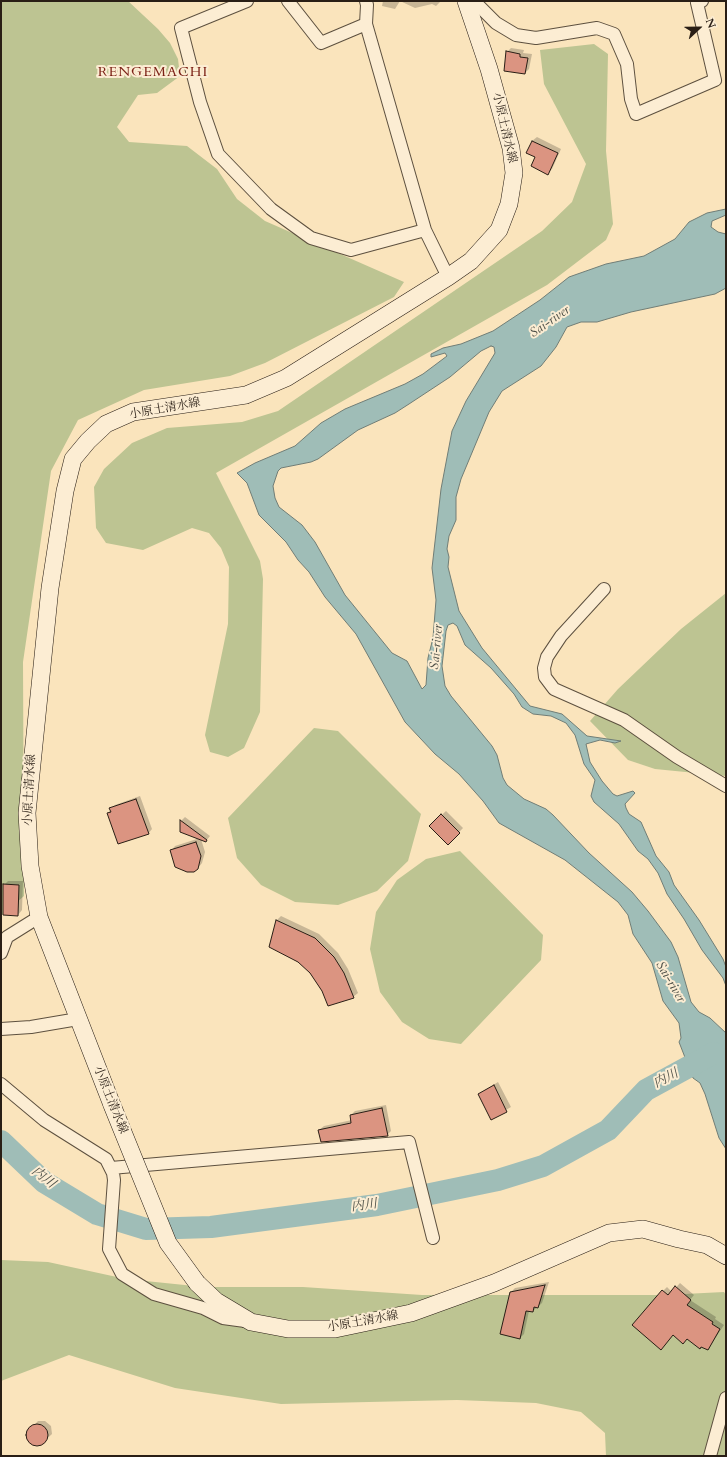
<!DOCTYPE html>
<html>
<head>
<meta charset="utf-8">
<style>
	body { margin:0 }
	#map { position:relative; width:727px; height:1457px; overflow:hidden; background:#fae4bc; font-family:Cardo,serif }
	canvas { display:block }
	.frame { position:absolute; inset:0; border:2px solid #291e15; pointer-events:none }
	.north { position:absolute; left:679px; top:8px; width:40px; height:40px; -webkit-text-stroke:3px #fcedd3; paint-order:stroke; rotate:68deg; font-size:11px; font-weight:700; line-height:16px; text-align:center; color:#291e15 }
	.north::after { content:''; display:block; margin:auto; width:14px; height:18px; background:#291e15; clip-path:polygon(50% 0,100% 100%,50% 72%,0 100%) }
</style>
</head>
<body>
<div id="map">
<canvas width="727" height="1457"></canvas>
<div class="frame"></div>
<div class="north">N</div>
</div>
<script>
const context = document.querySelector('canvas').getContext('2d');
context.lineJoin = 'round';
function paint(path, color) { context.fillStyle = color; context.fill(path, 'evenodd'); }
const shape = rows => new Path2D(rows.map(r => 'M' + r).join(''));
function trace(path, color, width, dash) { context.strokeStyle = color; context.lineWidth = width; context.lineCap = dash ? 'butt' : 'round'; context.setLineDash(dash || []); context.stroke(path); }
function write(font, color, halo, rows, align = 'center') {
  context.font = font + ' Cardo,"Noto Serif JP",serif'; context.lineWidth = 4; context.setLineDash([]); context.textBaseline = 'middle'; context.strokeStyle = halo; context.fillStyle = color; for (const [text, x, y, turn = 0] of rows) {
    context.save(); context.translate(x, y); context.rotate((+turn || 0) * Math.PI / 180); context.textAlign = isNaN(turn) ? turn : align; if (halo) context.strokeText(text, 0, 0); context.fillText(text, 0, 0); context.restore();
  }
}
paint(shape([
	[1,1,128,1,158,29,170,43,178,59,180,76,157,93,138,95,117,127,129,142,187,146,217,169,237,199,265,221,404,282,394,297,265,363,230,376,144,390,78,420,51,471,23,662,24,896,1,916],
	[594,44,608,54,606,151,613,224,606,240,547,285,216,473,260,561,263,579,260,712,244,748,228,757,210,752,205,735,228,624,229,567,221,548,209,533,192,528,143,550,106,543,96,528,94,487,104,469,132,443,167,428,242,422,278,411,542,231,572,202,586,164,544,84,540,50],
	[726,593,726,776,655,769,628,760,590,721,618,689,681,629],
	[314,728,338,731,421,814,408,861,377,891,338,905,295,902,261,885,237,858,228,818],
	[460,851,543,935,541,960,461,1044,429,1039,402,1022,380,992,370,949,376,912,397,880,426,859],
	[1,1260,48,1262,126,1279,204,1287,303,1287,422,1295,664,1295,724,1292,726,1295,726,1456,606,1456,605,1433,581,1412,536,1403,457,1400,281,1404,175,1388,69,1355,1,1381]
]), '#bdc492');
const water = shape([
	[726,209,726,215,712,221,711,227,718,232,726,234,726,288,715,294,631,312,597,322,581,322,567,327,556,347,541,366,502,391,489,412,461,479,456,497,456,520,449,536,447,549,449,557,448,567,459,611,482,648,530,706,562,714,587,736,621,741,615,743,600,740,586,744,590,762,602,781,613,794,617,796,633,791,635,793,625,804,626,808,629,814,641,822,656,856,669,872,674,885,699,920,723,959,726,967,726,986,723,978,702,950,684,919,667,894,658,873,648,859,638,851,619,824,594,802,591,796,595,780,584,764,575,735,566,723,551,716,533,714,522,707,514,694,491,668,465,645,457,626,453,623,448,625,446,631,442,666,445,686,451,696,492,746,497,755,503,778,507,785,524,799,546,809,553,815,589,853,632,892,648,911,671,942,678,957,691,1002,699,1012,710,1018,726,1033,726,1149,719,1138,705,1094,700,1083,693,1078,679,1042,681,1038,679,1023,663,1001,652,963,633,934,628,915,618,902,565,860,499,823,483,801,459,774,435,754,405,722,356,634,325,597,309,572,298,560,286,542,259,515,247,483,237,473,255,463,295,446,321,423,345,409,405,384,423,374,447,356,445,353,431,357,431,354,443,348,461,344,493,331,540,300,569,277,606,264,644,256,675,239,689,222,707,213,726,209],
	[491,346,494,347,495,353,466,401,452,431,441,489,432,568,436,600,433,638,428,658,426,685,422,689,407,661,392,653,345,595,315,542,302,525,279,507,275,498,273,486,278,471,281,468,311,462,318,459,358,430,395,413,409,404,450,377,481,351,491,346]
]);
paint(water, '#9fbdb7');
trace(water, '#707d76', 1);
paint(shape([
	[383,1,441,1,436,6,432,4,415,8,400,1,395,9,382,6],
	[511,48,524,50,523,53,532,54,529,69,525,73,507,52],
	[537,137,561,149,552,169,548,173,536,156,532,141],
	[140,796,152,829,148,834,108,813,115,805],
	[446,811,463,828,448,844,430,826],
	[185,817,210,836,206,841,201,839,205,852,202,863,198,868,171,851,175,846,200,838,181,831,181,821],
	[8,881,23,881,22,910,18,915,4,885],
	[281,916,319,934,338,953,348,969,358,993,353,997,319,983,299,961,270,946,277,920],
	[498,1082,511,1107,492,1118,479,1094],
	[386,1105,391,1131,387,1135,319,1130,324,1126,352,1120,351,1115,355,1111],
	[549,1282,542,1303,533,1311,529,1311,524,1334,520,1338,511,1292,515,1288],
	[680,1283,694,1295,690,1300,716,1317,715,1319,724,1325,708,1349,663,1291,667,1287,672,1292],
	[38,1421,45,1421,51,1426,52,1434,39,1446,34,1445,28,1440,29,1431]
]), '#0003');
trace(shape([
	[1,1141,44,1182,97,1214,146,1229,211,1227,377,1205,498,1180,543,1166,608,1130,646,1090,714,1053]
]), '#9fbdb7', 22);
const building = shape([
	[506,51,520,54,520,57,528,58,525,74,504,71,506,51],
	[532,141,558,153,548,175,531,166,535,157,526,153,532,141],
	[136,799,149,834,118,844,107,813,111,812,109,808,136,799],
	[441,814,460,833,448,845,429,826,441,814],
	[180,820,207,840,206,842,180,832,180,820],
	[196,842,201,856,198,869,194,872,187,872,175,867,170,850,196,842],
	[3,884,19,885,18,916,3,915,3,884],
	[276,920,315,938,334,957,344,973,354,998,328,1006,322,991,310,973,298,962,269,947,276,920],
	[494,1085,507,1112,491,1120,478,1094,494,1085],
	[382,1108,388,1136,321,1142,318,1130,351,1123,350,1115,382,1108],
	[545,1285,538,1308,534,1307,533,1312,526,1311,520,1339,500,1334,510,1292,545,1285],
	[675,1286,691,1300,687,1305,713,1322,712,1324,720,1329,708,1350,701,1347,700,1349,687,1339,683,1344,673,1335,661,1350,632,1325,662,1290,668,1295,675,1286],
	'26 1435a11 11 0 1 1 22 0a11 11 0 1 1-22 0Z'
]);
paint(building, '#db9481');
trace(building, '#291e15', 1);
const street = shape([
	[247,1,181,28,200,102,218,154,271,209,311,238,351,250,425,230],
	[288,1,321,43,366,24],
	[366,1,367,5,366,24,425,230,448,277],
	[474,1,496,23,516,35,536,38,597,28,614,34,627,64,631,99,636,114,715,80,697,3,702,1],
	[604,589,561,636,547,657,544,668,545,677,554,689,624,720,677,757,726,786],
	[1,953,7,937,39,917],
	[1,1029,31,1027,78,1019],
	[1,1084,44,1120,106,1159,113,1173,114,1180,109,1249,122,1274,154,1294,203,1308,223,1318,245,1321],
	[111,1168,409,1142,433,1238],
	[710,1456,726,1398]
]);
const secondary = shape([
	[112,1105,39,917,30,866,27,813,50,588,65,491,73,459,88,441,106,424,133,412,246,395,286,378,448,277,471,261,499,230,509,204,514,173,511,148,489,69,466,1],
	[197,1283,216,1301,251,1322,288,1329,335,1329,411,1313,494,1283,609,1233,643,1229,679,1239,707,1245,726,1256]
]);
trace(street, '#5d503f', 14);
trace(secondary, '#291e15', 18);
trace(street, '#fcedd3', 12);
trace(secondary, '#fcedd3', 17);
const secondaryBridge = shape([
	[112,1105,168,1243,197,1283]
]);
trace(secondaryBridge, '#291e15', 18, []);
trace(secondaryBridge, '#fcedd3', 17);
write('12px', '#291e15', '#fcedd3', [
	["小原土清水線",504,128,77],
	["小原土清水線",165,409,-10],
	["小原土清水線",30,790,-87],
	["小原土清水線",110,1100,68],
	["小原土清水線",363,1322,-10]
]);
write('italic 13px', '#4c4e46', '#fcedd3', [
	["Sai-river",550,322,-35],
	["Sai-river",437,647,-85],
	["Sai-river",670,982,59],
	["内川",666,1079,-28],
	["内川",43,1178,38],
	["内川",364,1206,-8]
]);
context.letterSpacing = '1px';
write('14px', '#7a1f14', '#fcedd3', [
	["RENGEMACHI",153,73]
]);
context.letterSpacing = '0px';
</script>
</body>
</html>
